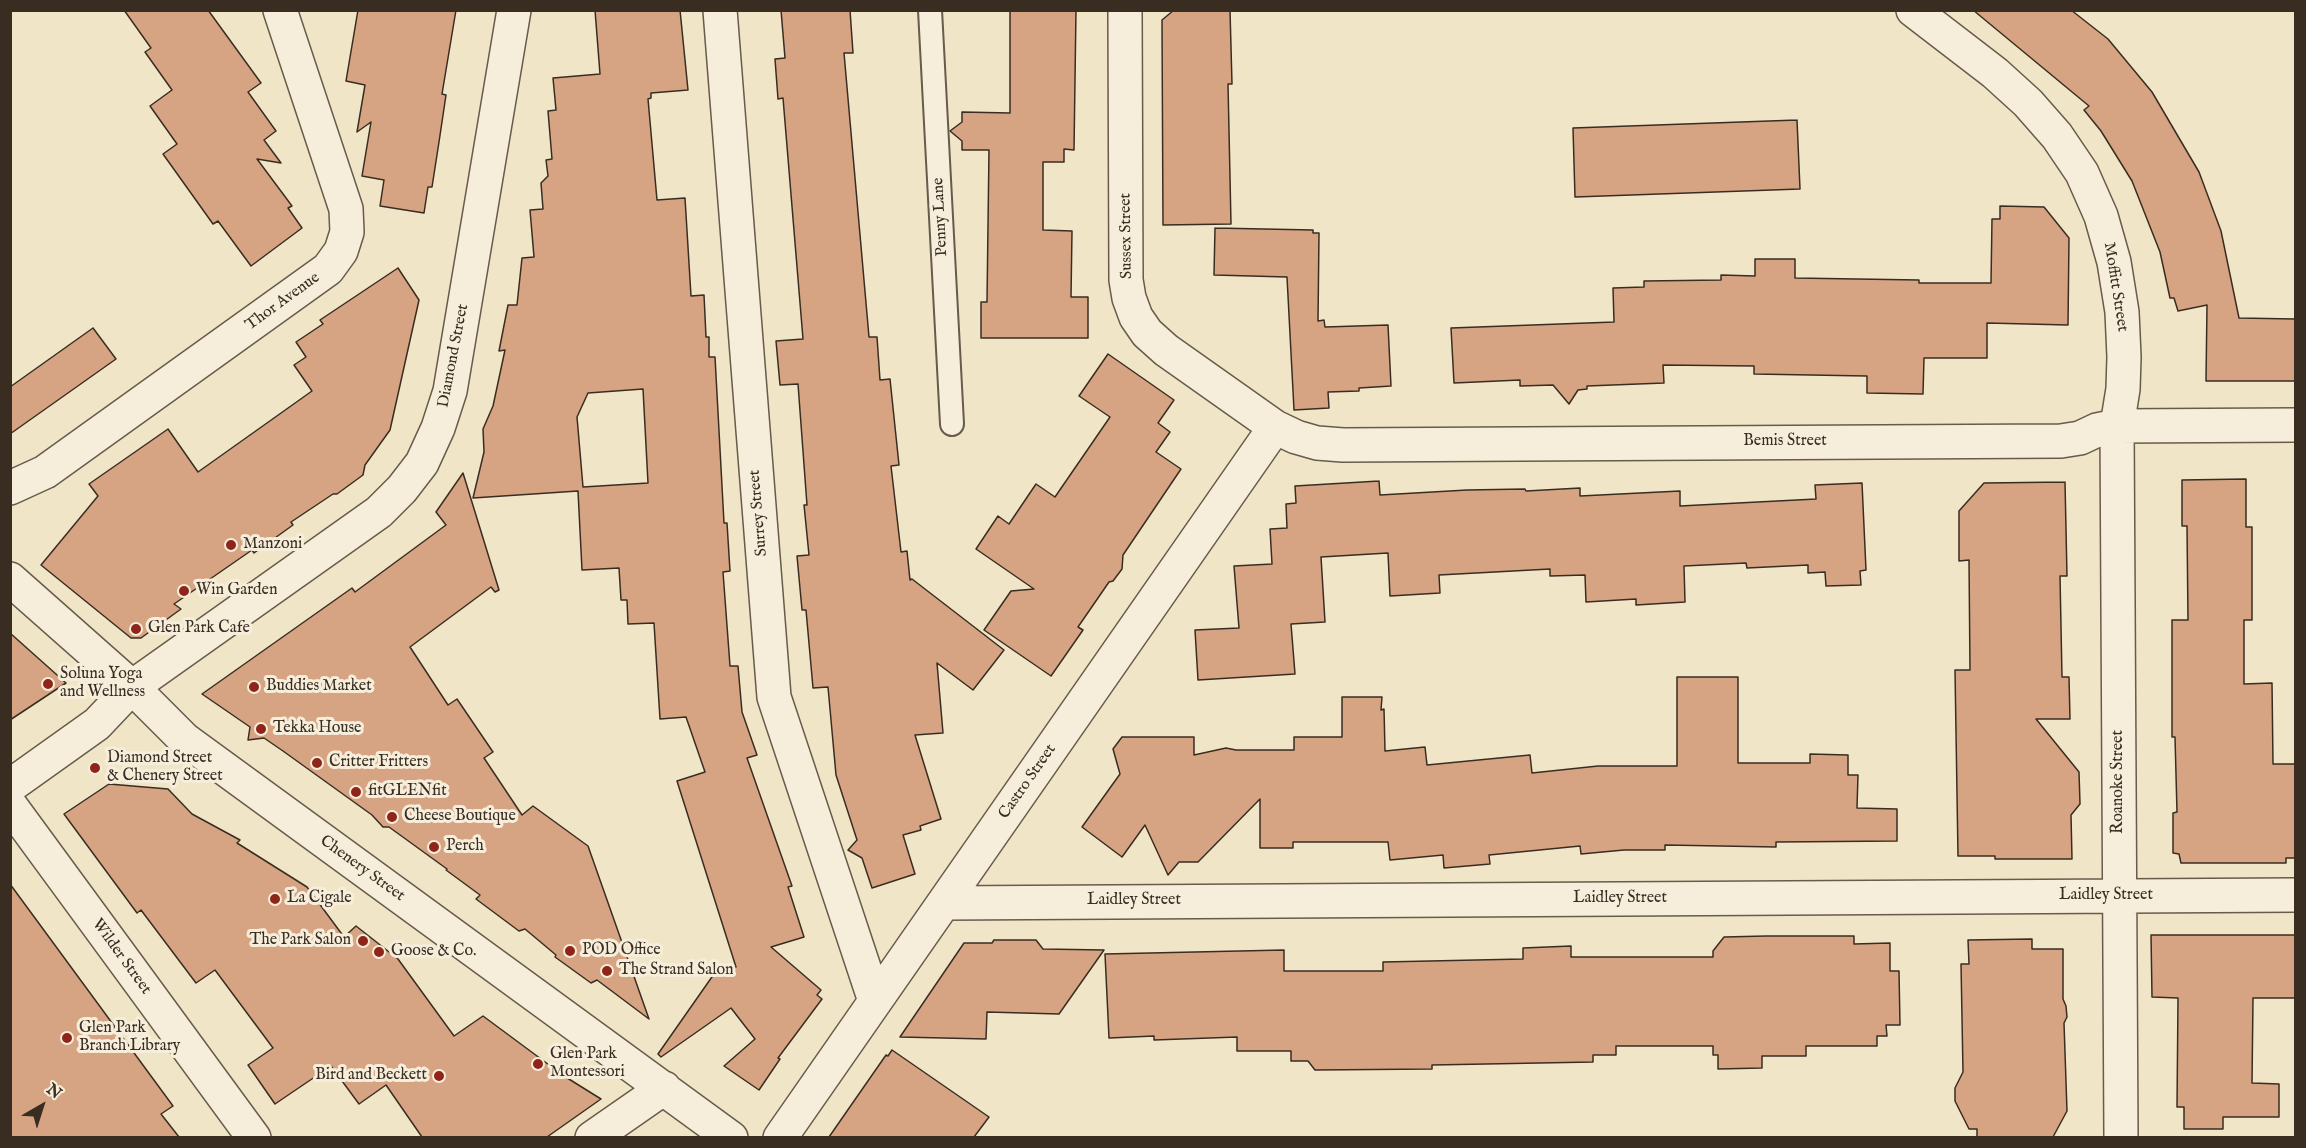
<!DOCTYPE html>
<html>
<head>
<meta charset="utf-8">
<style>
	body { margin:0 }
	#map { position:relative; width:2306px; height:1148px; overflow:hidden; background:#f1e5c7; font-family:"IM FELL English",serif }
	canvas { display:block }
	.frame { position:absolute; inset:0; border:12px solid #392d22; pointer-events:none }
	.north { position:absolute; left:12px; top:1076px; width:60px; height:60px; -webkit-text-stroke:4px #f6eedb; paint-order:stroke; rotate:39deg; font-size:16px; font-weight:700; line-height:24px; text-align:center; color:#392d22 }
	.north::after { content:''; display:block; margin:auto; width:21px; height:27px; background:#392d22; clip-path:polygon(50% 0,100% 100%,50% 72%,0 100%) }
</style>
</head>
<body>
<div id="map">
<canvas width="2306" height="1148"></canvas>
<div class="frame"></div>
<div class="north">N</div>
</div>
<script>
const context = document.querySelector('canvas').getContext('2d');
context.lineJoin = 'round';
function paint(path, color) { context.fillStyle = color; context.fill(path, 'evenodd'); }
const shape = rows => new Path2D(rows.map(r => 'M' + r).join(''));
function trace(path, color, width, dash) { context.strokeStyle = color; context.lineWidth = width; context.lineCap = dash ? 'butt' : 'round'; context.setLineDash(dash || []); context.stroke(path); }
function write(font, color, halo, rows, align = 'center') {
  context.font = font + ' "IM FELL English",serif'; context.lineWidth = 6; context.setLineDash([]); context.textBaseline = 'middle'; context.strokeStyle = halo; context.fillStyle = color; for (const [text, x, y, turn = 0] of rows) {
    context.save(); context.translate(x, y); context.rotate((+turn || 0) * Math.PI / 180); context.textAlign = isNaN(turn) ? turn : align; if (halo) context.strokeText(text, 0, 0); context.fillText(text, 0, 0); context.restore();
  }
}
const building = shape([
	[124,10,208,10,261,83,248,92,276,131,264,140,281,163,257,159,292,206,288,208,302,228,251,266,218,221,213,224,163,154,177,144,150,106,172,90,145,52,151,48,124,10],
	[358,10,456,10,442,94,446,95,439,142,432,187,428,187,424,213,380,206,384,180,362,176,371,122,357,132,365,85,346,81,358,10],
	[595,10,680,10,688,90,651,93,651,98,648,99,657,200,685,198,691,296,704,295,706,337,709,337,709,357,715,357,724,523,727,523,730,571,723,572,730,666,738,666,742,712,757,755,747,758,792,886,788,887,804,937,771,947,821,990,817,995,822,999,778,1058,780,1059,759,1090,724,1066,755,1039,731,1008,661,1057,658,1054,714,974,736,967,677,781,705,772,686,717,660,719,654,623,628,624,627,600,621,600,619,568,582,570,578,491,473,498,484,452,483,429,493,406,505,350,499,351,508,305,517,305,522,258,534,257,530,210,543,209,541,183,548,176,546,160,552,159,548,111,556,110,553,78,600,74,595,10],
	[643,389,648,483,583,487,577,417,588,393,643,389],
	[781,10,850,10,853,53,844,53,869,337,877,337,880,380,890,379,899,465,891,466,901,552,907,551,910,580,912,579,1004,650,973,690,937,663,943,733,915,735,941,819,920,826,921,830,903,835,915,874,872,888,862,858,848,850,857,840,836,775,828,687,813,688,806,610,802,610,797,556,809,555,804,505,807,505,798,384,780,385,776,341,803,339,783,98,778,99,775,59,785,58,781,10],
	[1010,10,1076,10,1074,150,1064,149,1064,162,1043,162,1043,230,1072,231,1071,297,1088,297,1088,338,981,338,981,302,987,302,989,150,962,150,962,141,950,131,962,122,962,112,1010,113,1010,10],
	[1174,10,1230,10,1232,84,1228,84,1231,224,1163,225,1162,20,1174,10],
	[1973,10,2071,10,2108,39,2152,92,2199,172,2221,231,2239,318,2295,319,2295,381,2206,381,2207,305,2178,311,2174,298,2170,298,2160,252,2132,181,2101,131,2084,110,2089,106,1973,10],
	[1797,120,1800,189,1575,197,1573,128,1797,120],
	[2000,206,2044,207,2069,238,2068,325,1987,323,1987,358,1924,358,1923,394,1867,393,1867,376,1754,374,1754,366,1663,365,1664,383,1587,386,1587,389,1578,390,1569,404,1553,385,1520,386,1520,380,1454,383,1451,328,1614,322,1613,288,1644,287,1644,281,1721,280,1721,275,1755,276,1755,259,1795,259,1795,278,1919,280,1919,283,1991,283,1992,219,2000,219,2000,206],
	[1215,228,1313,230,1313,233,1319,233,1318,321,1324,320,1325,327,1388,325,1391,386,1359,388,1359,391,1328,392,1329,408,1294,410,1287,277,1214,275,1215,228],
	[398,268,419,300,390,430,365,465,363,475,337,494,333,494,291,522,293,525,254,553,252,550,174,604,181,609,141,638,131,638,41,565,98,496,89,484,168,429,198,472,312,391,294,365,306,357,296,342,323,324,320,320,398,268],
	[93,328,116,359,10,434,10,387,93,328],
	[1108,354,1174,400,1158,423,1170,432,1156,452,1181,469,1123,555,1122,569,1113,581,1109,582,1078,627,1083,630,1051,676,984,630,1011,591,1034,589,976,549,998,516,1009,524,1036,484,1055,497,1110,417,1079,396,1108,354],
	[463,473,499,590,495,592,491,587,410,647,448,705,457,699,493,752,484,758,522,815,533,806,588,846,649,1019,597,980,591,983,555,957,556,955,525,929,519,931,476,899,480,895,446,870,447,869,389,827,383,827,372,815,283,751,264,738,248,740,250,727,202,694,352,588,355,592,446,525,436,512,463,473],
	[2246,479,2246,527,2252,527,2252,620,2244,620,2244,684,2272,683,2273,764,2295,764,2295,858,2286,858,2286,863,2181,863,2179,854,2173,853,2173,813,2177,812,2175,737,2172,737,2172,620,2188,620,2187,526,2182,526,2182,480,2246,479],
	[1379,481,1380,495,1467,490,1525,489,1526,491,1580,488,1580,496,1680,491,1680,506,1816,499,1815,485,1862,483,1866,570,1860,571,1861,585,1826,586,1825,572,1808,573,1808,565,1747,568,1746,563,1684,566,1685,602,1636,605,1636,599,1586,602,1585,575,1550,576,1550,569,1439,575,1440,593,1390,596,1388,553,1321,557,1325,622,1291,624,1295,674,1198,680,1195,630,1239,628,1234,566,1272,564,1270,529,1287,528,1286,504,1296,503,1295,486,1379,481],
	[2065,482,2067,576,2060,576,2062,677,2069,677,2070,719,2036,719,2079,772,2080,804,2071,815,2072,859,1995,859,1995,856,1958,856,1955,670,1970,670,1969,560,1959,561,1959,511,1984,483,2065,482],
	[10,633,66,683,10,720,10,633],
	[1677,677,1738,677,1738,763,1810,763,1810,754,1848,755,1848,775,1858,775,1857,808,1897,809,1897,841,1776,842,1776,847,1665,845,1665,850,1624,850,1581,854,1580,846,1489,855,1490,864,1444,868,1443,855,1390,860,1388,842,1293,842,1293,848,1260,848,1260,799,1198,862,1179,862,1168,875,1145,825,1122,857,1082,827,1120,774,1113,749,1122,737,1194,737,1194,755,1226,748,1236,750,1294,750,1294,737,1342,737,1342,697,1382,697,1381,710,1384,709,1385,751,1425,747,1427,765,1530,755,1532,773,1598,766,1677,766,1677,677],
	[109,784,168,789,192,814,240,840,237,843,307,887,344,937,356,926,398,959,454,1036,483,1016,564,1076,601,1099,547,1137,422,1137,386,1085,359,1104,331,1066,275,1104,248,1065,273,1048,215,970,196,983,141,910,137,913,64,814,109,784],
	[10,884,173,1106,161,1114,179,1137,10,1137,10,884],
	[2151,935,2295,935,2295,998,2253,998,2252,1083,2279,1084,2279,1117,2223,1117,2223,1129,2184,1129,2184,1107,2177,1107,2178,998,2152,997,2151,935],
	[1766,936,1854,936,1854,944,1890,943,1890,971,1899,971,1900,1025,1886,1025,1887,1036,1877,1036,1877,1046,1806,1046,1806,1056,1762,1056,1762,1068,1718,1069,1718,1055,1713,1055,1713,1046,1616,1046,1616,1055,1593,1055,1593,1062,1432,1065,1432,1069,1315,1070,1308,1061,1291,1061,1291,1051,1237,1051,1237,1037,1154,1040,1154,1036,1109,1038,1105,954,1284,950,1284,971,1383,971,1383,962,1523,959,1523,948,1571,946,1571,957,1713,957,1713,951,1724,937,1766,936],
	[2032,939,2032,949,2063,949,2063,999,2066,1006,2067,1017,2064,1023,2067,1111,2053,1137,1977,1137,1977,1129,1969,1129,1955,1101,1955,1088,1963,1072,1961,964,1969,964,1968,940,2032,939],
	[994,940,1036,940,1043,949,1104,950,1059,1014,987,1012,986,1039,900,1037,964,943,992,943,994,940],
	[892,1050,989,1117,974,1137,829,1137,886,1055,888,1056,892,1050]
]);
paint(building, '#d7a483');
trace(building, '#392d22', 1.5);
const service = shape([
	[930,10,952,424]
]);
const minor = shape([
	[720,10,774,697,875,1001],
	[1125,10,1126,280,1129,298,1136,317,1147,333,1166,350,1275,427,1296,437,1317,443,1343,445,2061,441,2080,438,2097,430,2117,426,2296,425],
	[1913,10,1995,73,2028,103,2057,136,2082,173,2101,216,2114,262,2122,312,2124,357,2123,389,2117,426,2121,1138],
	[10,488,45,472,328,269,341,251,347,232,346,209,280,10],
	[10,579,132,687,184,739,731,1138],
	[10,786,97,724,132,687,379,512,402,489,422,463,438,428,450,391,514,10],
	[10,805,254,1138],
	[944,903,2296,895],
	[592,1138,664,1088],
	[780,1138,1275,427]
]);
trace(service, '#675b4b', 26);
trace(minor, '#675b4b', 36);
trace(service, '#f6eedb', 22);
trace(minor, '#f6eedb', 33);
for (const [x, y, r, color] of [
	[231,545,6,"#8f2418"],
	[184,591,6,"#8f2418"],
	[136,629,6,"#8f2418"],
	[48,684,6,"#8f2418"],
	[254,687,6,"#8f2418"],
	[261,729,6,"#8f2418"],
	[317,763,6,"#8f2418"],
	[95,768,6,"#8f2418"],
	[356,792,6,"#8f2418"],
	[392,817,6,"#8f2418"],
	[434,847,6,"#8f2418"],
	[275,899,6,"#8f2418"],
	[363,941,6,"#8f2418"],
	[570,951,6,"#8f2418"],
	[379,952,6,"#8f2418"],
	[607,971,6,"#8f2418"],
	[67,1038,6,"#8f2418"],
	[538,1064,6,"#8f2418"],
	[439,1076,6,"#8f2418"]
]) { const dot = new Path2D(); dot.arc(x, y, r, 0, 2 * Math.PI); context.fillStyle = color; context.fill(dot); trace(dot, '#f6eedb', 2); }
write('16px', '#392d22', '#f6eedb', [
	["Penny Lane",941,217,-93],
	["Sussex Street",1127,236,-91],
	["Moffitt Street",2115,287,81],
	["Thor Avenue",283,302,-36],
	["Diamond Street",454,356,-79],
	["Bemis Street",1785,442],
	["Surrey Street",759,513,-95],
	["Castro Street",1028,782,-55],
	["Roanoke Street",2119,782,-90],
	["Chenery Street",362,869,36],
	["Laidley Street",2106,896],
	["Laidley Street",1620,899],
	["Laidley Street",1134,901],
	["Wilder Street",121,957,54]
]);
write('16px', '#392d22', '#f6eedb', [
	["Manzoni",243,545],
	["Win Garden",196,591],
	["Glen Park Cafe",148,629],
	["Soluna Yoga",60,675],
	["and Wellness",60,693],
	["Buddies Market",266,687],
	["Tekka House",273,729],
	["Diamond Street",107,759],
	["& Chenery Street",107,777],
	["Critter Fritters",329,763],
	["fitGLENfit",368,792],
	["Cheese Boutique",404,817],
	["Perch",446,847],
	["La Cigale",287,899],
	["The Park Salon",351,941,"right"],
	["POD Office",582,951],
	["Goose & Co.",391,952],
	["The Strand Salon",619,971],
	["Glen Park",79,1029],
	["Branch Library",79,1047],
	["Glen Park",550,1055],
	["Montessori",550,1073],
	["Bird and Beckett",427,1076,"right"]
], 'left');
</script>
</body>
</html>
